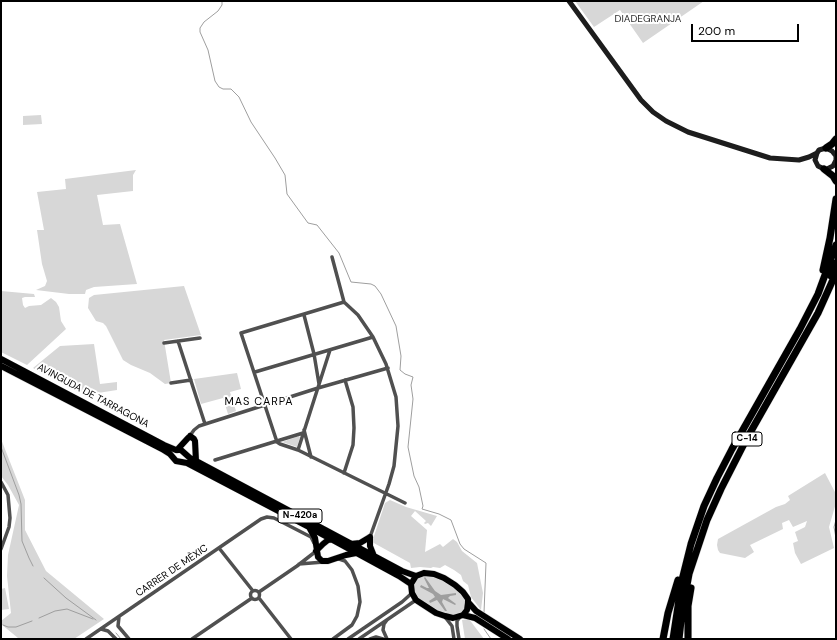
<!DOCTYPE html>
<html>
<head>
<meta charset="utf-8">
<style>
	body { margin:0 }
	#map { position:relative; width:837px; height:640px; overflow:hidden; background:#fff; font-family:"DM Sans",sans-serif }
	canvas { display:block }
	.frame { position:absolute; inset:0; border:2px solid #000; pointer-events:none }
	.scale { position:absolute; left:691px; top:24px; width:108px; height:18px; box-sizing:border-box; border:2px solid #000; border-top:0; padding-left:5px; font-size:12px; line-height:14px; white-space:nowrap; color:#000; -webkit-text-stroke:3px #fff; paint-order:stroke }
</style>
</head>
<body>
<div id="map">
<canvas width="837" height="640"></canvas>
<div class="frame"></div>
<div class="scale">200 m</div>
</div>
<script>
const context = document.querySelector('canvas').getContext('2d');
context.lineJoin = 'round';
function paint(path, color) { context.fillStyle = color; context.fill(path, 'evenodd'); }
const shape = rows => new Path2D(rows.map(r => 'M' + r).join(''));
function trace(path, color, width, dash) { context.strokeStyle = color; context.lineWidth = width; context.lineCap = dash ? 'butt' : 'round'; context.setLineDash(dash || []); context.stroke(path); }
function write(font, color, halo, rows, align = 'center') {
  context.font = font + ' "DM Sans",sans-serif'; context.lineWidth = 4; context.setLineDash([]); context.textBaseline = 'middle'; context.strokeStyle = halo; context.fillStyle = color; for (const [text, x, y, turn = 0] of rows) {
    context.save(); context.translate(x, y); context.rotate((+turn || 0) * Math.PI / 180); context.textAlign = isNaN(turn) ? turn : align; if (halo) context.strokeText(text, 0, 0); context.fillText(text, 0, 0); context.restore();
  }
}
paint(shape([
	[575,1,704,1,643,43,620,10,594,27],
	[41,115,42,124,23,125,23,116],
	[136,170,133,175,133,191,97,195,103,225,120,224,137,284,94,287,86,290,85,294,69,294,36,290,45,286,47,281,42,264,37,230,44,230,37,192,66,189,65,179],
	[184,286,201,335,164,340,171,383,165,384,150,373,131,365,123,360,106,326,103,323,96,321,88,308,89,298,94,295],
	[1,291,34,294,35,297,25,297,22,298,23,305,25,308,29,306,41,305,51,298,56,302,59,307,61,321,66,329,27,365,1,352],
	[94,344,100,384,117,382,117,390,85,395,33,368,60,346],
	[237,373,241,389,230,392,236,411,228,414,223,398,201,404,194,379],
	[299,436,300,437,297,447,282,442],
	[1,439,25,500,25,530,46,571,104,619,74,639,17,639,18,638,1,624,1,621,11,613,7,576,8,555,19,505,8,485,1,476],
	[825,473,836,494,836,503,829,527,834,548,801,564,795,553,793,543,798,541,795,532,805,527,807,521,793,527,789,520,782,523,783,529,750,545,754,552,745,558,720,553,718,550,717,545,718,539,776,507,785,504,790,500,788,496],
	[390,500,406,507,437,516,431,526,428,523,425,524,424,523,426,521,415,511,411,516,427,530,425,552,440,544,443,547,453,539,457,542,462,551,477,563,483,593,481,610,471,597,468,585,463,581,461,575,454,570,445,565,440,568,433,567,431,568,420,567,411,568,410,563,372,542,385,503],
	[421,576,432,576,447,583,459,590,465,600,464,610,460,614,451,615,436,610,424,603,416,596,413,590,415,581],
	[5,588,9,609,1,610,1,589],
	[469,619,484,639,465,639,462,620]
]), '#d7d7d7');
paint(shape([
	[425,577,435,591,441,595,456,593,456,595,450,596,448,598,456,604,455,605,443,599,442,602,447,611,445,611,437,600,430,603,429,601,435,597,433,594,420,587,421,585,427,588,429,588,424,578]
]), '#9e9e9e');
trace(shape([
	[222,1,222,5,218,11,204,22,200,28,200,32,208,50,215,81,219,87,223,89,231,89,239,97,251,122,275,158,285,175,287,194,308,223,317,225,339,253,351,282,371,284,375,286,381,294,396,326,401,356,400,370,405,374,413,377,411,385,413,399,408,447,414,476,419,487,423,506,422,509,439,514,451,520,460,544,464,549,486,563,484,613],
	[1,447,19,495,21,504,22,541,29,558,33,566],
	[836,520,834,527,836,538],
	[44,578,66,598,96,620],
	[39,618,55,611,67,609,93,619],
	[3,625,8,627,16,627,32,621],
	[484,629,491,639],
	[116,633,121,639]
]), '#9e9e9e', 1);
const primary = shape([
	[1,359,164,445,176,450,181,450,190,458,196,461,402,571,416,576],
	[1,366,162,449,170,454,176,461,187,463,309,527,399,576,411,584],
	[190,436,194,439,195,441,196,461],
	[177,450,188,438],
	[309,527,315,538,318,557,322,561,328,561,346,555,356,553],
	[370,537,370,546,374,556],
	[351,544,360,543,370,537],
	[316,551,323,544,328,540,334,539],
	[424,573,434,574,444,578,455,585,463,592,468,599,468,602,467,610,463,615,453,618,445,616,436,613,416,600,412,593,411,584,416,576,424,573],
	[468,602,476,611,520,639],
	[463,615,475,618,508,639]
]);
const highway = shape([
	[826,148,832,144,836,139],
	[824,169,833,176,836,181],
	[823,270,830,238,836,199],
	[831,276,836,263],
	[663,639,668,613,678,580],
	[673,639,682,580,691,544,704,506,717,478,732,449,800,329,818,294,836,245],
	[679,639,682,612,689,574,707,520,721,489,746,440,818,313,836,273],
	[688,639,688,606,691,588]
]);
trace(primary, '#dbdbdb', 7);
trace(highway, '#dbdbdb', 8);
trace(shape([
	[332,257,344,302,358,315,373,337,386,364,396,397,398,426,394,466,389,484,370,537],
	[304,315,314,354,319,384],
	[178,341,205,424],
	[164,343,200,338],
	[255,372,373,337],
	[171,383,191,380],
	[304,430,311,457],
	[189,437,194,430,199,426,318,388,388,368],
	[277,442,241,333,344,302],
	[277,442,280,444,298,450,405,503],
	[298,450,330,350],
	[215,460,303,433],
	[344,473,353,445,354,428,353,407,345,380],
	[1,482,8,495,10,518,9,527,1,549],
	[219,548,253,591],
	[299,564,324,562],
	'250.5 595a4.5 4.5 0 1 1 9 0a4.5 4.5 0 1 1-9 0Z',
	[259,592,297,566,315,552],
	[259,598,291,639],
	[119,617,118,626,129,639],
	[445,617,452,626,454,639],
	[387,620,384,624,383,630,387,639],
	[101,629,108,631,116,639],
	[86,639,261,519,267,517,274,518,311,537,314,543],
	[192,639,252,598],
	[333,639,352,625,357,616,360,602,358,586,352,570,345,561,339,559],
	[348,639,402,602,412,593],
	[359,639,416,600],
	[370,639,376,637,383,639],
	[459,639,457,626,457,621,460,617]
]), '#505050', 3.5);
trace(shape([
	[569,1,641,100,653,112,666,121,688,132,770,158,799,160,809,157,817,153],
	[836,159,836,156,832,151,826,148,819,150,817,153,815,160,818,166,824,169,827,169,833,166,836,160]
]), '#1d1d1d', 5);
trace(primary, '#000', 6);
trace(highway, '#000', 7);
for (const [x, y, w] of [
	[747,439,30],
	[300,516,44]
]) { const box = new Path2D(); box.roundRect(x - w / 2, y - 7, w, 14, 3); context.fillStyle = '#fff'; context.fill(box); trace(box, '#000', 1); }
write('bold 9px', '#000', null, [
	["C-14",747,439],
	["N-420a",300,516]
]);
write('10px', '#2e2e2e', '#fff', [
	["DIADEGRANJA",648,19]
]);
write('10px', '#000', '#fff', [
	["AVINGUDA DE TARRAGONA",93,396,28],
	["CARRER DE MÈXIC",172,571,-34]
]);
context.letterSpacing = '1px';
write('11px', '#000', '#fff', [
	["MAS CARPA",259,402]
]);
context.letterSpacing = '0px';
</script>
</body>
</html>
